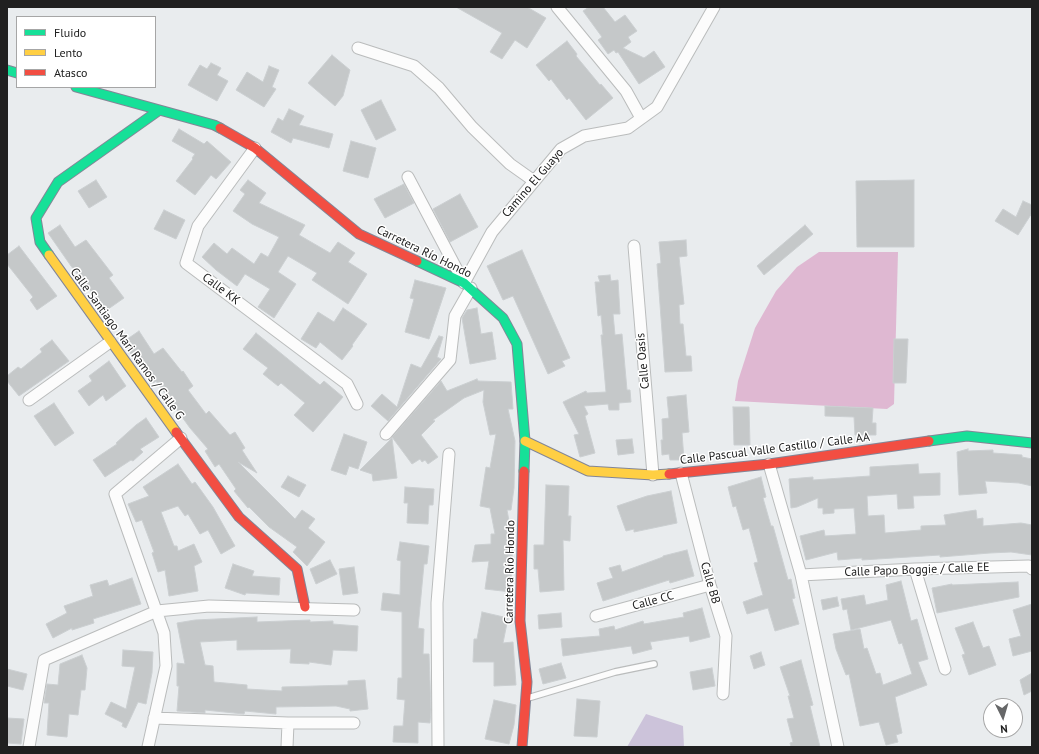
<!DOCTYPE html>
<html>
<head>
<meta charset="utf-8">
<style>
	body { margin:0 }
	#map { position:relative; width:1039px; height:754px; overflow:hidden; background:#e9ecee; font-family:"PT Sans",sans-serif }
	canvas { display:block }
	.frame { position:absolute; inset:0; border:8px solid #202020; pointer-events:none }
	.legend { position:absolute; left:16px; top:16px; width:140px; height:72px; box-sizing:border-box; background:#fff; border:1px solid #a6a6a6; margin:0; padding:5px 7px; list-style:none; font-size:12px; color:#202020 }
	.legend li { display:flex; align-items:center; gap:8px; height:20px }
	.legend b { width:20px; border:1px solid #a6a6a6 }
	.north { position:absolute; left:983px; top:698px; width:40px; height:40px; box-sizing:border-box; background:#fff; border:1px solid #a6a6a6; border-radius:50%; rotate:175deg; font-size:11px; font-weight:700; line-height:16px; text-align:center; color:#202020 }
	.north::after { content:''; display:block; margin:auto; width:14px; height:18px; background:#666768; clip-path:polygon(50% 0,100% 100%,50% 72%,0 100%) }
</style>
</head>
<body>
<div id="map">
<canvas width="1039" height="754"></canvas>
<div class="frame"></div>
<ul class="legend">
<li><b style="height:5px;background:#16e098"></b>Fluido</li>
<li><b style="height:5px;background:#ffcf43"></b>Lento</li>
<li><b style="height:5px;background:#f24e42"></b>Atasco</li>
</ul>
<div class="north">N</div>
</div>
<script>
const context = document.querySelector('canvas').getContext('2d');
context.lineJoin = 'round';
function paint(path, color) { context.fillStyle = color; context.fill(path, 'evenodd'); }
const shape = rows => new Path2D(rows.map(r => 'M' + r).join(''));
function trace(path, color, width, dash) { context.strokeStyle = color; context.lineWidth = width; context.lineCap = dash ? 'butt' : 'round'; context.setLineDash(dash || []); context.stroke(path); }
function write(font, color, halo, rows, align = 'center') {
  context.font = font + ' "PT Sans",sans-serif'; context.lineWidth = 3; context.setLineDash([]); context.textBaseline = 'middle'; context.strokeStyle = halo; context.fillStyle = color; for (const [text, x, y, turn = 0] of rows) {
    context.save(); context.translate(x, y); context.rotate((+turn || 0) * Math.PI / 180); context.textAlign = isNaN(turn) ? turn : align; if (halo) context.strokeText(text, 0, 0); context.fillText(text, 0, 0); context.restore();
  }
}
paint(shape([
	[646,714,683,726,684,747,627,747]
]), '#ccc3da');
paint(shape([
	[819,252,898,252,894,404,887,409,735,401,738,381,755,328,776,291,797,267]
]), '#dfb8d2');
const building = shape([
	[456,7,527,7,546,18,527,48,515,40,502,59,490,52,502,33,456,7],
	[589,7,603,7,615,22,625,15,637,31,628,37,631,42,623,48,644,58,654,51,665,67,639,84,618,52,616,53,614,50,608,54,598,40,602,37,583,11,589,7],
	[567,41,577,54,576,56,600,85,601,84,613,98,586,120,569,98,567,100,551,79,549,81,536,65,567,41],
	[332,55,350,70,343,96,335,106,308,83,332,55],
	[211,63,221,68,217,75,228,81,217,101,188,85,200,65,207,69,211,63],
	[269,66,279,70,272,87,276,89,264,107,236,90,247,72,263,82,269,66],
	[381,100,396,130,376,140,361,110,381,100],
	[289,109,304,116,299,125,333,134,329,148,293,138,291,143,271,132,278,118,283,121,289,109],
	[179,129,204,144,207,141,231,162,216,179,211,175,195,195,176,181,193,159,192,158,195,154,172,141,179,129],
	[351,141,376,148,368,178,343,171,351,141],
	[96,180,107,197,89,208,78,191,96,180],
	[248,180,266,193,259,203,305,225,299,235,330,253,338,242,355,253,348,262,367,274,348,304,312,280,317,273,288,256,278,272,296,284,274,318,258,307,270,289,245,274,237,286,216,270,202,257,214,243,227,254,232,248,254,264,261,253,268,257,279,237,252,224,233,211,245,194,240,190,248,180],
	[914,180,914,247,857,247,856,181,914,180],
	[404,184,414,203,385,218,374,199,404,184],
	[460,194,478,227,450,242,433,209,460,194],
	[1023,201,1032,205,1032,213,1018,235,995,221,1003,209,1016,217,1023,201],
	[164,210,185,220,176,239,154,229,164,210],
	[60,225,75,247,86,240,113,275,109,278,124,298,104,312,95,300,97,299,71,266,48,233,60,225],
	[805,225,813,234,764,275,757,266,805,225],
	[686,240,687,256,679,257,684,304,679,305,680,324,683,324,686,356,691,356,692,371,665,372,657,264,661,263,659,242,686,240],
	[19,246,57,296,37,310,30,300,33,297,7,264,7,255,19,246],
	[522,250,570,358,562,361,565,366,548,374,513,296,503,300,487,266,522,250],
	[610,275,611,281,618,280,620,314,613,314,615,335,622,334,627,390,630,390,631,402,619,403,619,410,609,410,608,404,584,406,588,414,585,416,595,453,580,457,574,435,579,434,563,402,586,391,587,393,606,392,601,335,603,335,601,315,598,316,595,282,600,282,598,276,610,275],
	[415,280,446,288,429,339,405,332,414,299,410,298,415,280],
	[343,308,367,324,352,345,353,346,342,360,320,342,316,348,301,339,318,312,334,322,343,308],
	[477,308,481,334,492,332,496,359,470,364,462,318,467,310,477,308],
	[139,331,154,354,163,348,182,372,183,371,193,386,188,390,206,414,209,411,230,435,235,432,245,448,242,450,257,473,238,462,295,519,302,510,315,519,308,528,325,542,307,566,293,552,297,547,269,527,249,507,248,508,234,491,236,489,219,464,215,467,205,451,208,449,190,428,156,381,153,383,139,366,123,342,139,331],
	[256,333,320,385,324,381,343,397,313,432,294,415,305,403,281,383,278,386,263,374,268,368,243,349,256,333],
	[439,336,443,337,437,357,441,359,388,421,371,406,382,394,397,407,411,364,421,368,439,336],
	[894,339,908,339,906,383,893,383,894,339],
	[52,340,69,361,19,396,7,381,7,376,18,367,21,369,42,352,40,349,52,340],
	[109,361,126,386,106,401,103,395,89,406,78,391,92,381,89,376,109,361],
	[477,379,478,381,511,382,513,409,508,409,515,441,514,488,511,510,507,510,511,532,513,533,511,592,485,589,489,561,472,562,475,545,491,544,491,534,495,534,490,508,480,506,486,467,490,468,496,434,490,435,483,402,484,390,464,398,433,420,435,421,421,435,438,457,428,464,425,460,422,462,420,459,412,464,392,437,441,381,447,391,477,379],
	[686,395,689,432,682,433,684,460,670,460,669,454,662,455,661,440,663,440,662,419,669,418,667,397,686,395],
	[54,403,74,433,55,446,34,416,54,403],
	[825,406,873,408,872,423,876,423,876,435,855,435,854,417,825,416,825,406],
	[733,407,749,407,750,445,734,445,733,407],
	[146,418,159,437,140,449,143,452,133,461,131,460,105,477,93,460,117,444,116,443,136,425,146,418],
	[344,434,367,442,358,469,349,466,346,475,331,470,344,434],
	[392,438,397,478,373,481,372,474,360,470,392,438],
	[632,439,634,453,618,455,616,440,632,439],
	[968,449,968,451,993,450,993,453,1022,455,1022,457,1032,459,1032,486,1019,483,985,481,987,493,959,495,957,452,968,449],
	[178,464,192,484,195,482,213,507,235,546,221,554,208,530,200,534,188,514,185,516,178,506,161,512,174,546,177,546,178,551,194,544,202,562,194,566,198,591,169,596,165,570,158,572,152,553,154,552,142,520,136,522,128,504,149,496,143,487,178,464],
	[918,464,919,474,940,473,940,495,913,496,914,508,898,509,897,494,867,496,868,516,884,515,885,533,921,530,921,526,946,525,944,515,976,510,977,519,983,518,983,526,1021,523,1032,525,1032,555,1011,552,990,553,940,557,940,555,862,560,862,558,838,560,837,552,806,560,800,536,824,530,825,536,856,534,854,508,834,509,834,513,823,514,823,508,818,508,818,498,797,507,791,508,789,479,813,477,813,480,870,476,870,467,918,464],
	[288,476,306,485,299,497,281,487,288,476],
	[761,477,766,497,763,498,771,526,773,526,788,580,791,579,795,598,792,599,799,624,775,631,768,608,747,614,743,602,763,595,754,563,758,562,749,528,743,530,736,506,733,507,728,487,761,477],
	[546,485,569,486,568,516,571,516,570,541,563,540,564,590,540,592,538,569,534,569,534,545,544,545,546,485],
	[405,487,434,489,433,505,429,505,428,524,407,523,408,503,404,503,405,487],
	[671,491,677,523,634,532,634,529,626,531,617,506,647,496,671,491],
	[400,542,429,546,427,564,424,564,418,628,424,629,423,654,429,654,431,710,430,723,418,722,418,743,393,742,394,726,403,726,405,700,397,699,398,678,402,678,402,612,381,610,383,593,400,595,401,561,397,560,400,542],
	[687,550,694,576,670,583,669,580,603,601,597,583,613,578,609,568,620,565,622,572,663,557,663,556,687,550],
	[330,560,337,574,316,584,310,569,330,560],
	[233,564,254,571,252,576,280,578,279,595,246,593,245,595,225,588,233,564],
	[354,567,358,593,343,595,339,569,354,567],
	[132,578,141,604,93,619,94,623,72,630,72,628,53,638,46,624,67,613,64,606,93,596,90,585,107,580,109,586,132,578],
	[901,581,911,621,917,619,928,659,918,662,927,685,895,697,902,733,896,735,898,742,886,745,879,722,860,726,849,674,846,675,836,649,833,634,860,629,864,649,867,648,876,674,880,673,883,685,912,674,902,643,899,644,891,620,851,630,847,609,843,610,841,599,864,595,866,605,888,600,886,585,901,581],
	[1018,582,1019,597,937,613,932,588,952,584,952,585,1018,582],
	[837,597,839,606,823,610,821,600,837,597],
	[1032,604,1032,651,1013,656,1009,639,1021,636,1013,610,1032,604],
	[702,608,710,637,690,642,689,636,650,642,652,649,633,654,631,646,563,656,561,639,600,636,599,629,614,626,615,630,643,621,644,624,684,617,683,613,702,608],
	[482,612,508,618,503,643,513,642,516,685,494,686,494,662,473,662,474,639,477,639,482,612],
	[561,613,562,627,539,629,538,615,561,613],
	[257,617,257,622,310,620,310,622,333,621,333,624,358,626,357,651,333,650,331,665,309,662,309,664,290,663,291,649,237,650,237,640,200,642,205,665,213,666,214,682,247,685,247,689,282,691,282,687,348,685,348,681,365,680,368,709,350,711,350,709,336,706,276,707,276,714,245,711,244,714,205,710,205,713,177,711,179,686,177,686,177,663,185,664,177,623,195,620,257,617],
	[973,622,983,648,989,646,996,665,969,675,962,655,965,654,955,628,973,622],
	[123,650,153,652,152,673,146,704,138,702,126,728,122,726,123,723,105,714,111,702,126,709,135,667,122,666,123,650],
	[761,652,765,665,754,669,750,656,761,652],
	[82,655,87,668,85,690,81,690,78,715,69,714,67,737,47,735,49,703,44,703,47,684,58,685,60,664,82,655],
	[801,660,813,705,810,706,820,747,791,747,790,743,793,742,787,719,794,718,788,696,790,696,780,667,801,660],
	[561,663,566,678,543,684,539,669,561,663],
	[712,668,715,686,693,690,690,672,712,668],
	[7,669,27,674,23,690,7,686,7,669],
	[1032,673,1032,691,1024,695,1020,680,1032,673],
	[577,699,600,701,597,737,574,736,577,699],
	[494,700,516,705,514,725,509,744,485,739,494,700],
	[7,718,24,719,21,744,7,743,7,718]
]);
paint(building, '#c5c8c9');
trace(building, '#cbcfd1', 1);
const lane = shape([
	[528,698,615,672,654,664]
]);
const street = shape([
	[557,7,626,91,641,118],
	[358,48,414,66,439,88,472,127,510,164,534,181],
	[255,148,198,226,186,263,347,384,357,404],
	[408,177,464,283],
	[634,246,653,475],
	[464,283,492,232,561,149,584,136,628,128,657,107,714,7],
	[29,400,110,342],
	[386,434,450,360,455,316,471,288],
	[769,464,801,575,838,747],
	[681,473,710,585,726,636,723,694],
	[915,569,945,669],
	[801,575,915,569,1029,566,1032,569],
	[596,616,710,585],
	[154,718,288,723,354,723],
	[29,747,44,660,157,611,209,606,354,610],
	[148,747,166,666,164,633,115,494,181,438],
	[287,747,288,723],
	[438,747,437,603,449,454]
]);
const fast = shape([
	[7,70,17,73],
	[76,87,214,125,220,128],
	[49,255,40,242,36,218,58,182,158,111],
	[417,261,464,283,503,318,517,344,525,441,524,471],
	[929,441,967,436,1032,443]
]);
const slow = shape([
	[49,255,176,432],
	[525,441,588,471,653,475,669,474]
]);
const jam = shape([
	[220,128,255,148,359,234,417,261],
	[176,432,239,517,297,569,305,607],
	[669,474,769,464,929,441],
	[522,747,527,682,520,621,524,471]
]);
trace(lane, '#babcbc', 8);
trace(street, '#babcbc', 13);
trace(fast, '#838697', 11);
trace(slow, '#838697', 11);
trace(jam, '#838697', 11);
trace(lane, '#fcfcfc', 5.5);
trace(street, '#fcfcfc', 11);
trace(fast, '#16e098', 9);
trace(slow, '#ffcf43', 9);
trace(jam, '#f24e42', 9);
write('12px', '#202020', '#fff', [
	["Camino El Guayo",533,183,-49],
	["Carretera Río Hondo",424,252,26],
	["Calle KK",221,289,37],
	["Calle Santiago Mari Ramos / Calle G",127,344,54],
	["Calle Oasis",643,361,-95],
	["Calle Pascual Valle Castillo / Calle AA",775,449,-7],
	["Calle Papo Boggie / Calle EE",917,570,-2],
	["Carretera Río Hondo",510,572,-89],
	["Calle BB",710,583,74],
	["Calle CC",653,601,-15]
]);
</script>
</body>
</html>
